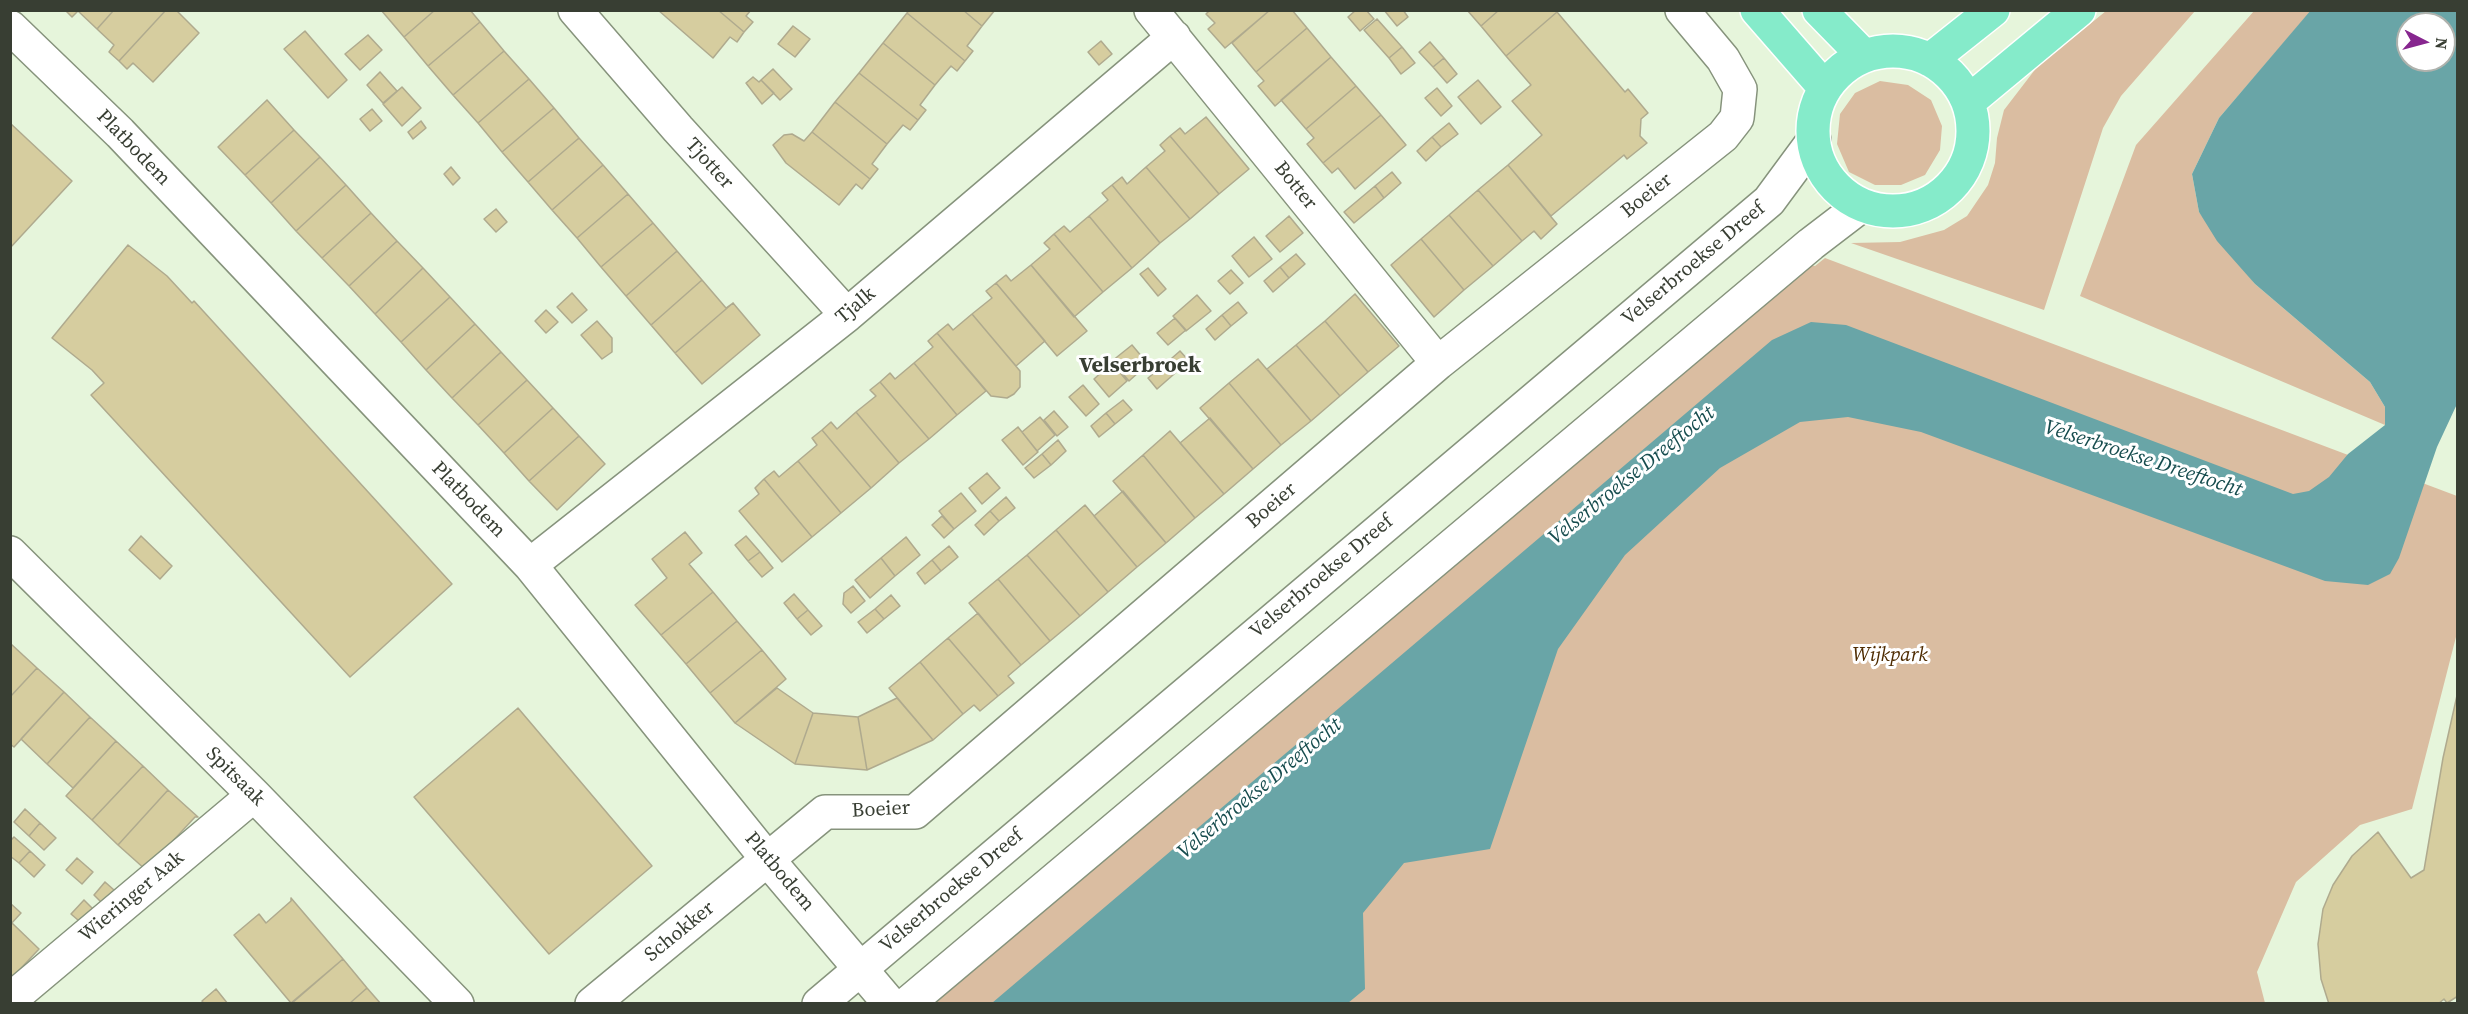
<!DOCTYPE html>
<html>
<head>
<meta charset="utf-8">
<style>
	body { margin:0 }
	#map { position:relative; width:2468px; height:1014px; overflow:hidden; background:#e6f5db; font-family:"Source Serif 4",serif }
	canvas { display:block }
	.frame { position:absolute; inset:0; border:12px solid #383e33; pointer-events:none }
	.north { position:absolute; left:2396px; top:12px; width:60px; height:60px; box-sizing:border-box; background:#fff; border:2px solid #afb2ad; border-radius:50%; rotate:96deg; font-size:16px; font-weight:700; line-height:24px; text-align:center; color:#383e33 }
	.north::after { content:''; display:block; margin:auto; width:21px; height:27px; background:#87268f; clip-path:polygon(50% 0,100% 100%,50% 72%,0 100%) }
</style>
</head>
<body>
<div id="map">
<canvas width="2468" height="1014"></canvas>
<div class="frame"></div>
<div class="north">N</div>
</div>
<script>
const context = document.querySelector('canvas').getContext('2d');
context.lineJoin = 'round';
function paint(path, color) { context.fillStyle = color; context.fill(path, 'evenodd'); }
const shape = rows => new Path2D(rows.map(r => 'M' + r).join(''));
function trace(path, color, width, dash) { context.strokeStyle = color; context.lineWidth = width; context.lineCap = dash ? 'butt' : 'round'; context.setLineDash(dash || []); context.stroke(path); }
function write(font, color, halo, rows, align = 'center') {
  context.font = font + ' "Source Serif 4",serif'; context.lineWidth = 6; context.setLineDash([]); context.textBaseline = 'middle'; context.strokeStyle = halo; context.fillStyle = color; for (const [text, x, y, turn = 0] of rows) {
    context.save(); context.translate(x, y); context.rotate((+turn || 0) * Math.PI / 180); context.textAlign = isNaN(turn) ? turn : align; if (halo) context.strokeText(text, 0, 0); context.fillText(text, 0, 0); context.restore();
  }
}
paint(shape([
	[2106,11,2195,11,2121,96,2103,128,2044,310,1851,243,1900,242,1944,230,1967,216,1988,185,1995,163,1997,138,2004,110,2037,67],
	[2254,11,2311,11,2219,118,2192,174,2199,212,2255,284,2370,382,2385,407,2385,425,2080,296,2136,145],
	[1880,81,1908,85,1931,100,1942,126,1940,150,1925,175,1901,185,1875,185,1849,172,1837,144,1840,114,1855,93],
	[1825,258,2457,496,2457,633,2412,809,2360,825,2296,882,2257,972,2265,1003,911,1004,1811,265,1815,266]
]), '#dabda1');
paint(shape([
	[2311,10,2457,11,2457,404,2437,447,2399,558,2390,574,2368,585,2325,581,1921,432,1848,417,1800,422,1720,468,1625,555,1558,649,1490,849,1404,863,1363,913,1365,989,1348,1003,992,1003,1772,340,1811,322,1846,325,2293,494,2309,491,2329,477,2348,454,2385,425,2385,407,2370,382,2255,284,2217,241,2199,212,2192,174,2219,118],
	[2408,24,2444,24,2444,60,2408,60]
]), '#69a5a7');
const building = shape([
	[65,10,114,10,97,29,78,11,72,17,65,10],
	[114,10,166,10,119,61,109,52,114,45,97,29,114,10],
	[166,10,176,10,199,33,153,82,133,63,127,69,119,61,166,10],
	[381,10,435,10,404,37,381,10],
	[435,10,470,10,480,22,428,66,404,37,435,10],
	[658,10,718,10,744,32,737,42,730,37,713,58,658,10],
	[718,10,751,10,746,16,753,22,744,32,718,10],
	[909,10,963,10,982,26,967,46,973,51,965,61,907,13,909,10],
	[963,10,995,10,982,26,963,10],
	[1210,10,1270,10,1225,48,1208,29,1215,23,1206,14,1210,10],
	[1270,10,1292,10,1307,28,1256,72,1232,43,1270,10],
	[1356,10,1366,10,1374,19,1360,31,1348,17,1356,10],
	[1384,10,1403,10,1408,17,1397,26,1384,10],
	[1467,10,1499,10,1481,26,1467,10],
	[1499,10,1556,10,1557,12,1506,56,1481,26,1499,10],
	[1557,12,1625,92,1628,89,1648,113,1641,119,1640,136,1647,143,1627,159,1624,155,1551,216,1508,165,1542,135,1512,101,1531,85,1506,56,1557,12],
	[907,13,965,61,957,71,951,66,935,85,883,43,907,13],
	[1377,19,1402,47,1389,58,1364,30,1377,19],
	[480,22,504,51,453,95,428,66,480,22],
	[793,26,810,39,795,57,778,44,793,26],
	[1307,28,1331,57,1275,106,1258,86,1264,81,1256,72,1307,28],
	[305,31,347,80,328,98,284,49,305,31],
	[368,35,382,50,360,70,345,54,368,35],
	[1101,41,1112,54,1099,65,1088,52,1101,41],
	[1430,42,1444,58,1433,67,1419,52,1430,42],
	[883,43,935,85,920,105,926,110,918,120,859,73,883,43],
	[1402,47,1415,63,1401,74,1389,58,1402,47],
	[504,51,529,79,478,123,453,95,504,51],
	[1331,57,1356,86,1306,129,1281,100,1331,57],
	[1444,58,1457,74,1447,83,1433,67,1444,58],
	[773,69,792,89,780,100,761,80,773,69],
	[380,72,397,91,383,103,367,85,380,72],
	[859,73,918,120,910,130,903,125,887,144,835,102,859,73],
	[753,77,759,82,761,80,774,93,762,104,746,83,753,77],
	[529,79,554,108,502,152,478,123,529,79],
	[1478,80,1501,107,1481,124,1458,97,1478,80],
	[1356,86,1381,115,1323,163,1307,144,1314,138,1306,129,1356,86],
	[402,87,421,108,402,126,383,104,402,87],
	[1437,88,1452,106,1441,116,1425,98,1437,88],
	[267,100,294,130,245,175,218,147,267,100],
	[835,102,887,144,872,164,878,169,870,179,812,132,835,102],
	[554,108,579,138,528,182,502,152,554,108],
	[372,109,382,121,370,131,360,119,372,109],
	[1381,115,1406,145,1355,189,1338,168,1332,173,1323,163,1381,115],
	[1206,117,1249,169,1219,194,1170,136,1180,128,1185,134,1206,117],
	[421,121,426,128,413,139,408,132,421,121],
	[10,123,72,181,10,248,10,123],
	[1449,123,1458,134,1441,147,1432,137,1449,123],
	[294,130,320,157,271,203,245,175,294,130],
	[812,132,870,179,862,189,856,184,839,205,786,163,773,145,784,135,792,134,804,141,812,132],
	[1170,136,1219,194,1190,219,1146,167,1165,151,1160,145,1170,136],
	[1432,137,1441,147,1426,161,1417,151,1432,137],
	[579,138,603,165,552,210,528,182,579,138],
	[320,157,346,185,296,231,271,203,320,157],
	[603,165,628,194,577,238,552,210,603,165],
	[1508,165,1557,224,1541,239,1534,231,1522,241,1478,190,1508,165],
	[451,167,460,178,453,185,444,174,451,167],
	[1146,167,1190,219,1160,243,1112,185,1122,177,1127,184,1146,167],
	[1392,172,1401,183,1384,198,1375,186,1392,172],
	[346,185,371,213,322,258,296,231,346,185],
	[1112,185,1160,243,1132,268,1089,216,1108,200,1102,193,1112,185],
	[1375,186,1384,198,1354,223,1344,212,1375,186],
	[1478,190,1522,241,1493,266,1449,215,1478,190],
	[628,194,653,223,601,267,577,238,628,194],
	[496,209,507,222,496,232,484,219,496,209],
	[371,213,397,241,349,286,322,258,371,213],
	[1449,215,1493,266,1464,290,1421,239,1449,215],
	[1089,216,1132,268,1103,292,1054,234,1064,226,1070,232,1089,216],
	[1289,216,1303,233,1280,252,1266,236,1289,216],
	[653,223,677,251,626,296,601,267,653,223],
	[1054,234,1103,292,1074,317,1031,265,1050,249,1044,243,1054,234],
	[1254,237,1272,259,1249,277,1232,256,1254,237],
	[1421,239,1464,290,1434,317,1391,265,1421,239],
	[397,241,423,268,375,314,349,286,397,241],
	[128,245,167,276,192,303,194,301,452,584,350,677,91,395,104,383,92,370,52,338,128,245],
	[677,251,702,280,651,325,626,296,677,251],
	[1296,254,1305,264,1289,278,1280,267,1296,254],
	[1031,265,1087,331,1057,356,996,283,1006,275,1011,281,1031,265],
	[1280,267,1289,278,1273,292,1264,281,1280,267],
	[423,268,450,297,401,342,375,314,423,268],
	[1148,268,1166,289,1158,296,1140,274,1148,268],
	[1231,270,1243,283,1230,294,1218,281,1231,270],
	[702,280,726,308,733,303,675,353,651,325,702,280],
	[996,283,1045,341,1016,366,972,314,992,298,986,291,996,283],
	[572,293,587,310,572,323,557,307,572,293],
	[1355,294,1399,346,1368,372,1325,321,1355,294],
	[1197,295,1211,311,1186,331,1173,316,1197,295],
	[450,297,475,324,426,370,401,342,450,297],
	[1238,302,1247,313,1231,326,1222,315,1238,302],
	[733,303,760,335,702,384,675,353,733,303],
	[546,310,558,322,546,333,535,321,546,310],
	[972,314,1020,371,1020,387,1014,394,1007,398,991,396,937,333,948,324,953,330,972,314],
	[1222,315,1231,326,1215,340,1206,329,1222,315],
	[1175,318,1186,330,1168,345,1157,333,1175,318],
	[597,321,612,338,612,352,602,359,581,335,597,321],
	[1325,321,1368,372,1340,396,1296,345,1325,321],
	[475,324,501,352,452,398,426,370,475,324],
	[937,333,986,391,957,415,914,363,933,347,928,341,937,333],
	[1132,345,1148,364,1129,381,1112,361,1132,345],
	[1296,345,1340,396,1311,421,1267,369,1296,345],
	[1180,351,1189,361,1173,375,1164,365,1180,351],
	[501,352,527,380,478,425,452,398,501,352],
	[1258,359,1311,421,1281,445,1229,383,1258,359],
	[914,363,957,415,929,439,880,382,890,373,895,379,914,363],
	[1112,363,1127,381,1109,397,1094,379,1112,363],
	[1164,365,1173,375,1157,389,1148,378,1164,365],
	[527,380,553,408,504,453,478,425,527,380],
	[880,382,929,439,899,463,856,412,876,396,870,390,880,382],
	[1229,383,1281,445,1253,469,1200,408,1229,383],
	[1083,385,1099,404,1086,416,1069,397,1083,385],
	[1123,400,1132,410,1115,424,1106,413,1123,400],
	[553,408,579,436,529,481,504,453,553,408],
	[1054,411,1068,427,1057,436,1044,420,1054,411],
	[856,412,899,463,871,488,822,430,831,422,837,429,856,412],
	[1106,413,1115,424,1099,437,1091,426,1106,413],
	[1040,417,1055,435,1037,451,1022,432,1040,417],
	[1210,418,1253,469,1224,494,1180,443,1210,418],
	[1018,427,1038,452,1023,465,1002,440,1018,427],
	[822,430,871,488,841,513,798,461,817,445,812,438,822,430],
	[1170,431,1224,494,1195,518,1143,455,1170,431],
	[579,436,605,464,557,510,529,481,579,436],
	[1058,440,1066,451,1051,465,1042,454,1058,440],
	[1042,454,1051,465,1034,478,1025,468,1042,454],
	[1143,455,1195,518,1166,543,1113,481,1143,455],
	[798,461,841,513,812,537,764,479,774,471,779,477,798,461],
	[987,473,1000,488,982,504,969,488,987,473],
	[764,479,812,537,782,562,739,511,759,494,755,488,764,479],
	[1123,491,1166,543,1137,567,1094,516,1123,491],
	[961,493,976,511,954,529,939,511,961,493],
	[1006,497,1015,508,999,521,990,511,1006,497],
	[1085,505,1137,567,1108,592,1056,530,1085,505],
	[990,511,999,521,984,535,975,525,990,511],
	[942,516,954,529,944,538,932,525,942,516],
	[1056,530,1108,592,1080,616,1027,555,1056,530],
	[685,532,702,553,689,564,713,592,661,635,635,605,667,578,652,559,685,532],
	[141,536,172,566,160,579,129,550,141,536],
	[746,536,760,552,748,561,735,545,746,536],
	[906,537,920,555,895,576,881,558,906,537],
	[949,546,958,557,941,571,932,560,949,546],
	[760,552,773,568,762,577,748,561,760,552],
	[1027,555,1080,616,1050,641,998,579,1027,555],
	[881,558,895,576,870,598,855,580,881,558],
	[932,560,941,571,925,584,917,573,932,560],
	[998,579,1050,641,1021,665,969,603,998,579],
	[853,586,865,601,851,613,843,604,844,593,853,586],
	[713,592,737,621,686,664,661,635,713,592],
	[794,594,808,610,797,619,784,603,794,594],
	[891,595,900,606,884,619,875,609,891,595],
	[875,609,884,619,867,633,858,622,875,609],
	[808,610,822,626,811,635,797,619,808,610],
	[978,613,1021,665,1008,676,1014,683,998,696,948,638,978,613],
	[737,621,762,650,710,693,686,664,737,621],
	[948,638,998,696,980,711,974,705,963,714,920,662,948,638],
	[11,644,37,668,10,697,10,644,11,644],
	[762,650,786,679,735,723,710,693,762,650],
	[920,662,963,714,933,740,889,688,920,662],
	[37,668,64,692,14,747,10,744,10,697,37,668],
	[777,688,813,713,795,764,735,723,777,688],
	[2458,691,2458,996,2447,1003,2444,999,2438,1004,2329,1004,2321,979,2318,944,2323,909,2333,885,2352,856,2378,832,2411,878,2424,870,2443,758,2458,691],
	[64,692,90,717,47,764,21,739,64,692],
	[897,698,933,740,867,770,858,717,897,698],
	[518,708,652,866,549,954,414,797,518,708],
	[813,713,858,717,867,770,795,764,813,713],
	[90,717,116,741,73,788,47,764,90,717],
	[116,741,143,766,92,820,66,796,116,741],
	[143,766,168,790,118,845,92,820,143,766],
	[168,790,198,817,195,817,146,870,118,845,168,790],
	[25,809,40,823,29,836,14,822,25,809],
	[40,823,56,838,44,850,29,836,40,823],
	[14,837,30,851,19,863,10,856,10,841,14,837],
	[30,851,45,865,34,877,19,863,30,851],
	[77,858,93,872,82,884,66,870,77,858],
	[105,882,122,897,108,909,94,895,105,882],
	[291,898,343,959,291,1003,234,935,259,914,266,923,291,901,291,898],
	[84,900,100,916,86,927,71,914,84,900],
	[10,903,21,913,10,925,10,903],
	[12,923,39,949,10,980,10,925,12,923],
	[343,959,367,988,349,1004,291,1004,343,959],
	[367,988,381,1004,349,1004,367,988],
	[216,989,228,1004,204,1004,202,1001,216,989]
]);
paint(building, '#d6cd9f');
trace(building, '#afaa8e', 1.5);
const minor = shape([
	[575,10,678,129,847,315],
	[1151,10,1438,363],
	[10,27,120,133,530,565,768,860,890,1004],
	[10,553,254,795,457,1004],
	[530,565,847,315,1174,37],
	[10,1000,254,795],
	[592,1004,825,812,915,812,1438,363,1723,136,1737,118,1740,89,1723,59,1682,10],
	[819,1004,1769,201,1814,140],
	[907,1004,1811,244,1862,205]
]);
const major = shape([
	[1757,10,1825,88],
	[1819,10,1864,56],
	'1813 131a80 80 0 1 1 160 0a80 80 0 1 1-160 0Z',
	[1930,60,1993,10],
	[1968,102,2079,10]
]);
trace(minor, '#86937c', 36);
trace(major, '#fff', 36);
trace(minor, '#fff', 33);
trace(major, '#85ebca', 33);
write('20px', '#383e33', '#fff', [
	["Platbodem",133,148,46],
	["Tjotter",709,164,48],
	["Botter",1295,186,51],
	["Boeier",1647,196,-39],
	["Velserbroekse Dreef",1694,264,-40],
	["Tjalk",856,306,-40],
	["Platbodem",468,500,46],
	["Boeier",1272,506,-41],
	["Velserbroekse Dreef",1322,577,-40],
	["Spitsaak",235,777,45],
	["Boeier",881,810,-3],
	["Platbodem",779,872,50],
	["Velserbroekse Dreef",952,891,-40],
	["Wieringer Aak",132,897,-40],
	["Schokker",680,932,-39]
]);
write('italic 20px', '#4e2b00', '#fff', [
	["Wijkpark",1890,656]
]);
write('italic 21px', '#164c4e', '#fff', [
	["Velserbroekse Dreeftocht",2143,459,18],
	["Velserbroekse Dreeftocht",1632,476,-39],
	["Velserbroekse Dreeftocht",1260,789,-40]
]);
write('bold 22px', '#383e33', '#fff', [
	["Velserbroek",1140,366]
]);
</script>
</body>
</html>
